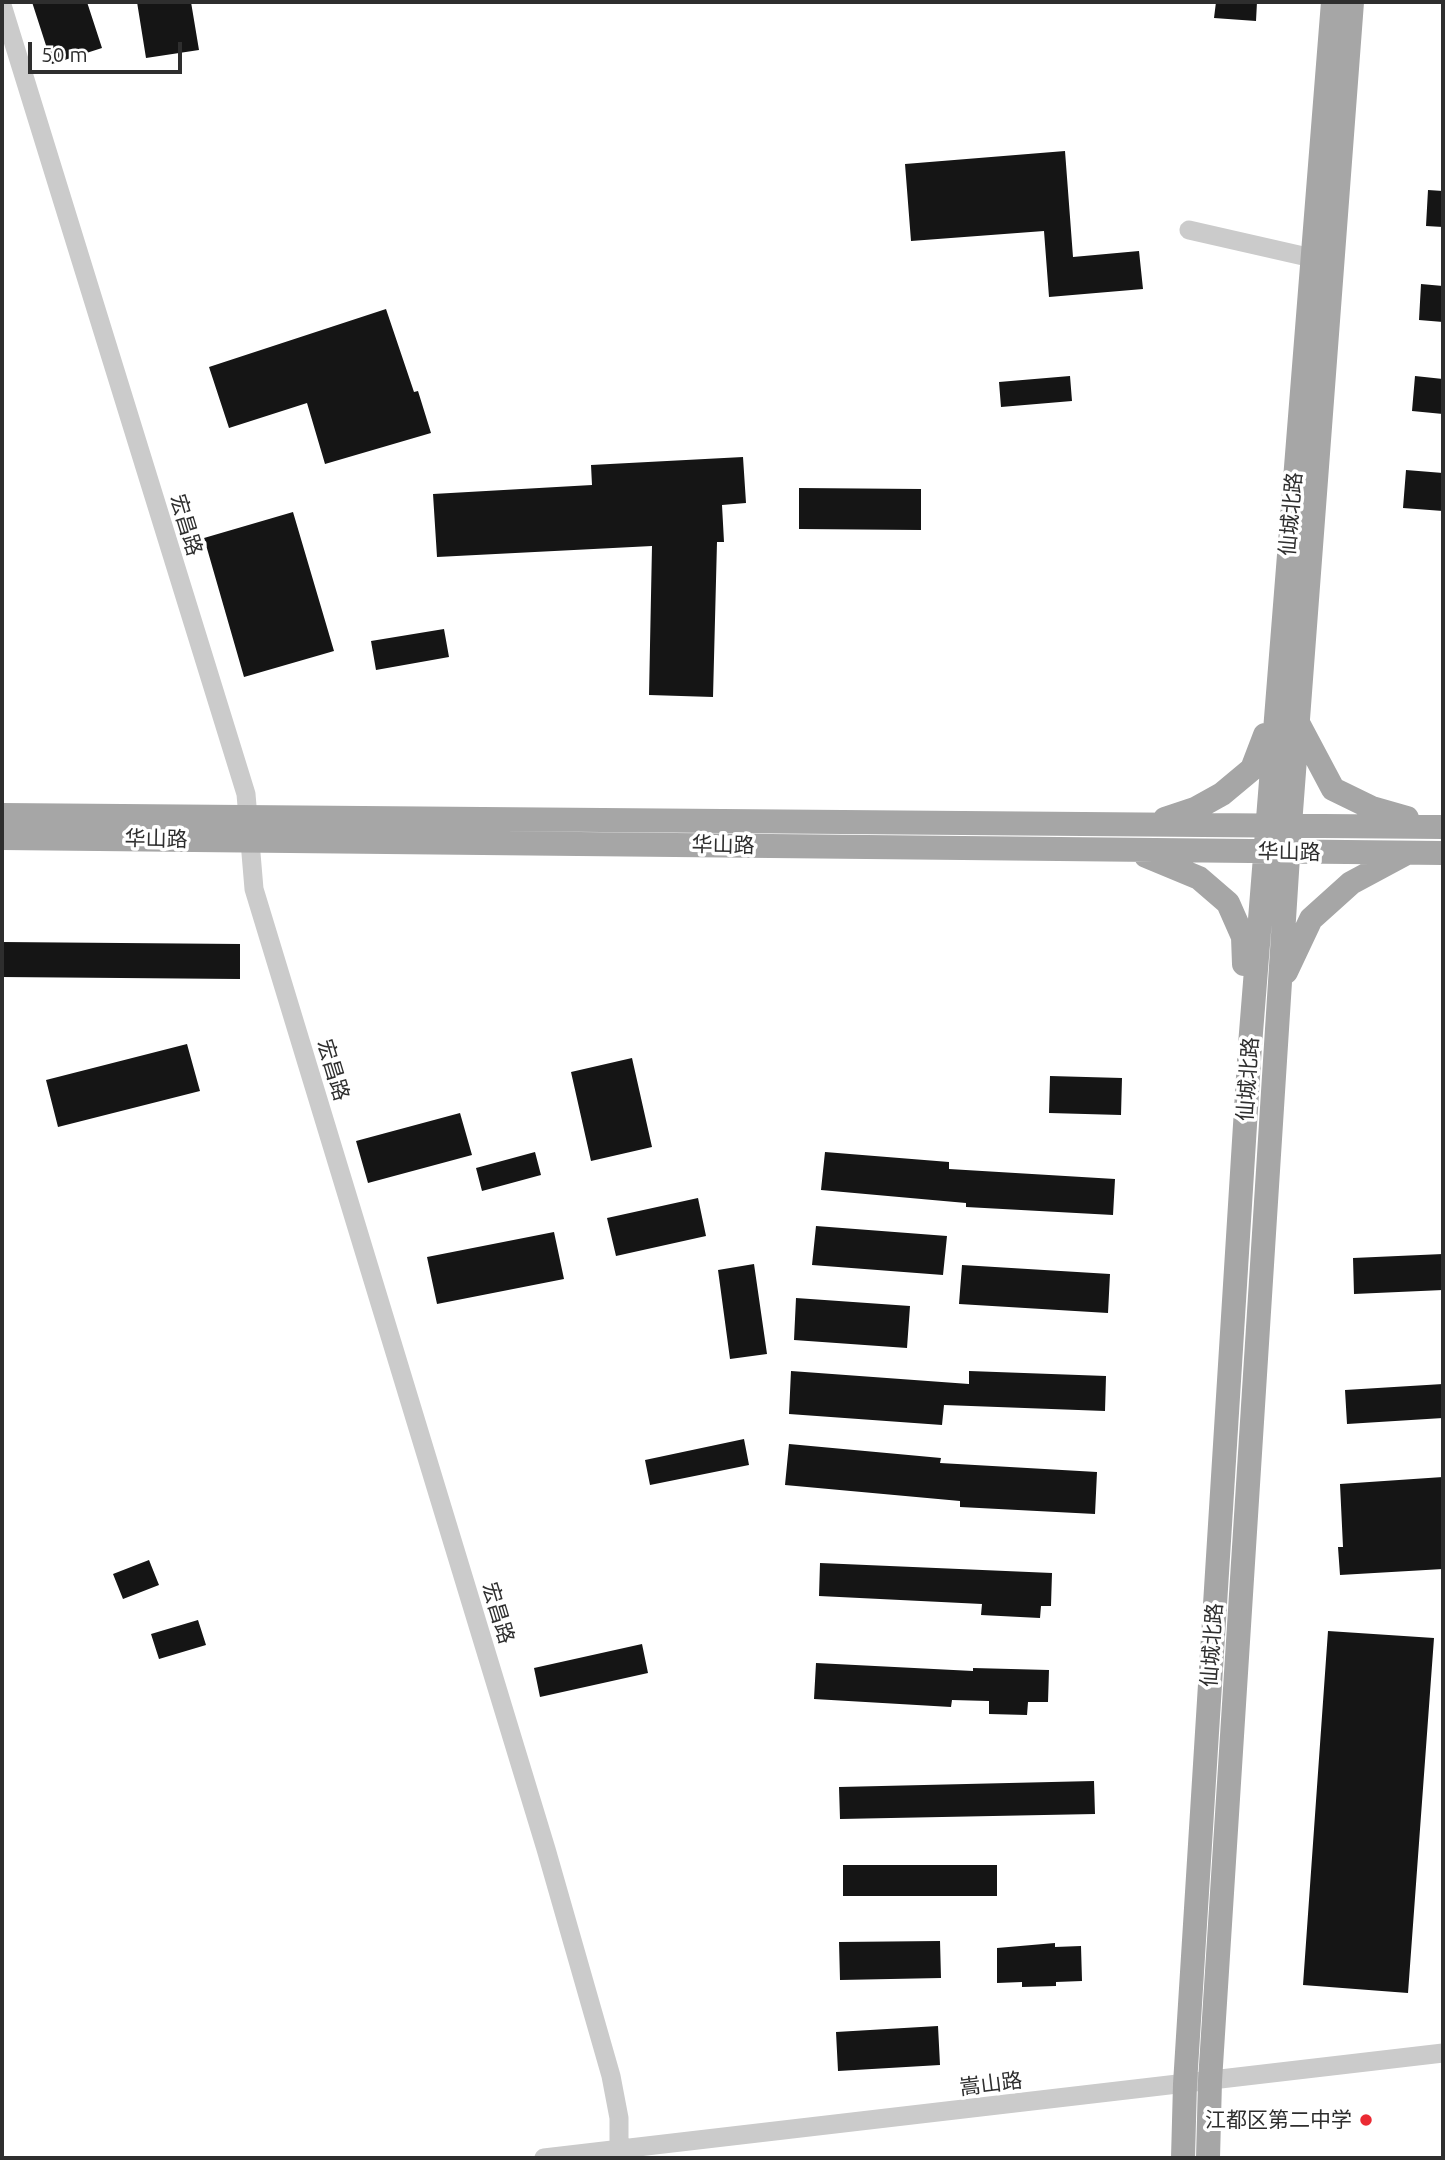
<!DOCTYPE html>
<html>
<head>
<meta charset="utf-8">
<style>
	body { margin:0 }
	#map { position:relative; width:1445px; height:2160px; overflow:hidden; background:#fff; font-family:Ubuntu,sans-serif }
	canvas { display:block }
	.frame { position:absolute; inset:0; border:4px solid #2e2e2e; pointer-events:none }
	.scale { position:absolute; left:28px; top:42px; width:154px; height:32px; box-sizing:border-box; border:4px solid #2e2e2e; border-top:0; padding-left:9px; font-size:21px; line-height:24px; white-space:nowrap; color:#2e2e2e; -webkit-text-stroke:5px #fff; paint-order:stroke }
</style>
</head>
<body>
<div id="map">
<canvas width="1445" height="2160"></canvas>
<div class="frame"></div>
<div class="scale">50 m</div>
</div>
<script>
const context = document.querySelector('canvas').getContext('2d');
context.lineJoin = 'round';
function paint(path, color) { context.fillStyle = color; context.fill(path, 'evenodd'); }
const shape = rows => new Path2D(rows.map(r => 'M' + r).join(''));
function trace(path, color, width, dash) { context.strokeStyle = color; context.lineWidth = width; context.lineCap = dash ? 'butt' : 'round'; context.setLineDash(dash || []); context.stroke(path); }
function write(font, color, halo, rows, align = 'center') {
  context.font = font + ' Ubuntu,"Noto Sans SC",sans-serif'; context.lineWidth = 7; context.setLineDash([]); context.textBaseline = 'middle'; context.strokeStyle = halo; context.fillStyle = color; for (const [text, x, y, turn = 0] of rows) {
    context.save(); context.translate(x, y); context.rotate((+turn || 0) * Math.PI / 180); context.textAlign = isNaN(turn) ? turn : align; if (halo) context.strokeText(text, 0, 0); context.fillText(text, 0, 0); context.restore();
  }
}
paint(shape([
	[32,2,87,2,102,48,52,64],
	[137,2,191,2,199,50,146,58],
	[1216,2,1257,2,1256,21,1214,18],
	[1065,151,1073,257,1139,251,1143,289,1049,297,1044,231,911,241,905,164],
	[1428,190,1443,191,1443,227,1426,226],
	[1421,284,1443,286,1443,322,1419,320],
	[386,309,414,392,418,391,431,433,325,464,307,403,229,428,209,367],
	[1070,376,1072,401,1001,407,999,382],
	[1415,376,1443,379,1443,414,1412,411],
	[743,457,746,503,722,505,724,542,717,542,713,697,649,695,652,546,437,557,433,494,592,485,591,465],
	[1406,470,1443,473,1443,511,1403,508],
	[799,488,921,489,921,530,799,529],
	[293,512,334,651,244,677,204,538],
	[444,629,449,657,376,670,371,641],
	[2,942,240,944,240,979,2,977],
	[187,1044,200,1091,58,1127,46,1080],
	[632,1058,652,1147,591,1161,571,1072],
	[1050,1076,1122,1078,1121,1115,1049,1113],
	[460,1113,472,1155,368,1183,356,1141],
	[535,1152,541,1175,482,1191,476,1168],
	[825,1152,949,1162,949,1169,1115,1179,1113,1215,966,1207,966,1203,821,1190],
	[698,1198,706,1236,616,1256,607,1218],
	[816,1226,947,1236,943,1275,812,1265],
	[554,1232,564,1279,437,1304,427,1257],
	[1443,1254,1443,1290,1354,1294,1353,1258],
	[754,1264,767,1354,730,1359,718,1270],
	[962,1265,1110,1274,1108,1313,959,1304],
	[796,1298,910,1306,907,1348,794,1340],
	[791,1371,969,1384,969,1371,1106,1376,1105,1411,944,1405,942,1425,789,1414],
	[1443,1384,1443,1418,1347,1424,1345,1390],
	[744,1439,749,1465,650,1485,645,1460],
	[789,1444,941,1458,940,1463,1097,1472,1095,1514,960,1507,960,1501,785,1485],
	[1443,1477,1443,1569,1340,1575,1338,1547,1343,1547,1340,1484],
	[149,1560,159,1585,123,1599,113,1574],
	[820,1563,1052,1573,1051,1606,1041,1606,1040,1618,981,1615,982,1604,819,1596],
	[198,1620,206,1645,159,1659,151,1634],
	[1328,1631,1434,1638,1408,1993,1303,1985],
	[642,1644,648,1673,540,1697,534,1668],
	[816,1663,973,1671,973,1668,1049,1670,1048,1702,1028,1702,1027,1715,989,1714,989,1701,952,1700,951,1707,814,1699],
	[1094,1781,1095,1814,840,1819,839,1787],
	[843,1865,997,1865,997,1896,843,1896],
	[940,1941,941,1978,840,1980,839,1942],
	[1055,1943,1055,1947,1081,1946,1082,1981,1056,1982,1056,1986,1022,1987,1022,1982,997,1983,997,1948],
	[938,2026,940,2065,838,2071,836,2032]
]), '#151515');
trace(shape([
	[2,5,246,794,254,889,546,1849,611,2076,619,2118,619,2150],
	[1189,230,1312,258],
	[544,2158,1443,2053]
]), '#cbcbcb', 19);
trace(shape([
	[1299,725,1333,789,1372,808,1407,818],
	[2,815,1443,827],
	[1165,819,1195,809,1222,794,1252,769,1265,735],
	[2,838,1443,853],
	[1146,856,1199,878,1228,903,1243,937,1244,964],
	[1286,972,1311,919,1351,883,1405,854],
	[1183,2158,1185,2084,1250,1045,1333,2],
	[1208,2158,1210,2081,1290,825,1352,2]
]), '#a6a6a6', 24);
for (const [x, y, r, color] of [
	[1366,2120,7,"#eb2a33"]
]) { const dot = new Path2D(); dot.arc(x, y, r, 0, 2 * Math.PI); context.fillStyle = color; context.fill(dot); trace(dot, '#fff', 2.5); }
write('21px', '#2e2e2e', '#fff', [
	["仙城北路",1291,514,-85],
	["宏昌路",186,525,73],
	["华山路",156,839,1],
	["华山路",723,845,1],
	["华山路",1289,852,1],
	["宏昌路",333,1070,73],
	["仙城北路",1248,1079,-86],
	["宏昌路",498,1613,73],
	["仙城北路",1212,1645,-86],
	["嵩山路",991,2084,-7]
]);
write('21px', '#2e2e2e', '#fff', [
	["江都区第二中学",1352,2120]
], 'right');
</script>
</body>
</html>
